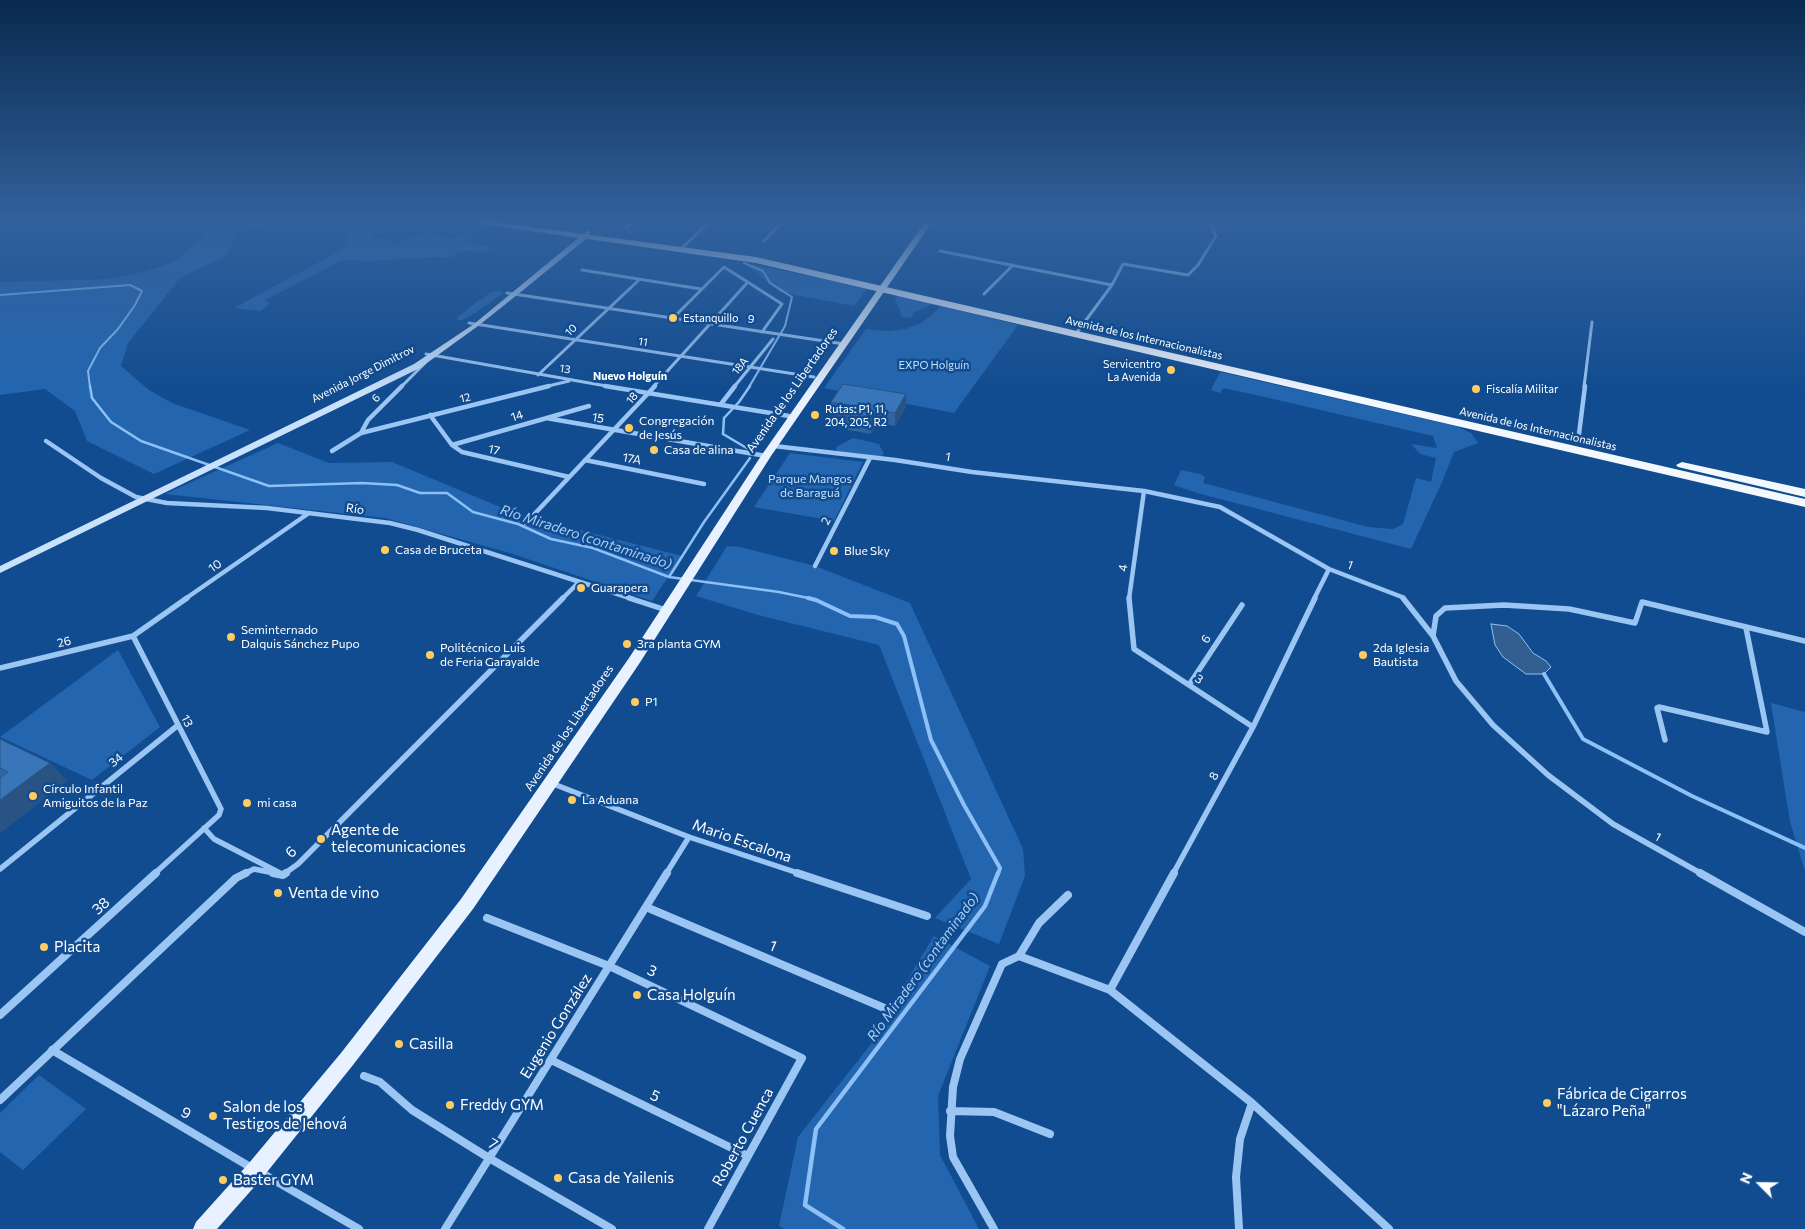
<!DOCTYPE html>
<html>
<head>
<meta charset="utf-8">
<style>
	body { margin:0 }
	#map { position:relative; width:1805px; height:1229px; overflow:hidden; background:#114c90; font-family:Commissioner,sans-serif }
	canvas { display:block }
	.north { position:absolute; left:1735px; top:1159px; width:50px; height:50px; -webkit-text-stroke:4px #114c90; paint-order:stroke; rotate:293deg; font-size:14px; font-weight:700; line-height:20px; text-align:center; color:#fff }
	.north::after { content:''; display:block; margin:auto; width:18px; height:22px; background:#fff; clip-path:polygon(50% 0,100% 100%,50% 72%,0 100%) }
</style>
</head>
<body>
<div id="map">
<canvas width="1805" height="1229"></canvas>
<div class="north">N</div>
</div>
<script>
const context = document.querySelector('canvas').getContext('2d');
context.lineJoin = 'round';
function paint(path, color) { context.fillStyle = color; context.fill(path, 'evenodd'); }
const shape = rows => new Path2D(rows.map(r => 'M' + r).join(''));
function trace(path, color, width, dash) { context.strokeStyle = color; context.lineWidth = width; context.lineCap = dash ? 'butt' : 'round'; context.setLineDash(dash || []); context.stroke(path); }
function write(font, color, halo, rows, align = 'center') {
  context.font = font + ' Commissioner,sans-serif'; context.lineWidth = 5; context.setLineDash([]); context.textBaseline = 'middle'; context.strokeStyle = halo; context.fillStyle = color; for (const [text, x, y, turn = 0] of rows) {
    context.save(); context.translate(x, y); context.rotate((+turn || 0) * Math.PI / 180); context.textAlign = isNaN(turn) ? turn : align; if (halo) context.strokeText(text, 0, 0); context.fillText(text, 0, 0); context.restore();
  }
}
paint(shape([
	[197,222,298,222,270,225,237,232,226,256,180,278,128,343,121,366,149,390,172,403,250,430,154,474,87,441,75,411,45,389,0,395,0,282,108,279,148,271,175,262,213,228],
	[351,222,375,222,372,238,386,238,395,246,411,237,426,233,451,239,468,232,476,234,465,243,493,248,484,253,461,250,450,258,434,257,372,261,342,260,265,300,270,303,261,311,234,308,343,249,347,242],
	[745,264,821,278,868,288,854,306,780,292],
	[499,291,503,293,475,313,462,320,457,320,457,318,475,303,492,292],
	[897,295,933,304,913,313,912,317,904,318,901,316,900,310,895,301],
	[940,306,1018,325,954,413,824,388,866,329,889,331,905,329,921,323,932,315],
	[1220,372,1456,426,1471,433,1478,443,1454,452,1442,482,1411,549,1197,493,1174,485,1181,470,1200,474,1205,477,1203,483,1368,527,1393,529,1403,524,1416,478,1431,482,1436,458,1420,454,1411,444,1437,448,1433,436,1256,395,1223,388,1220,393,1211,390],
	[853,438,879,444,884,454,880,457,837,451,836,448,838,446],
	[278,443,329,463,392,462,517,514,682,556,652,601,513,554,385,518,165,494],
	[790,453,863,462,834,521,754,507],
	[727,546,740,547,815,566,910,603,1023,849,1025,876,999,944,935,918,971,879,879,645,758,615,696,596],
	[118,650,160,727,92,780,0,737],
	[1771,703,1805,712,1805,871,1790,822],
	[934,936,990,966,938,1096,940,1155,979,1229,784,1229,779,1226,798,1137,878,1035,889,1010],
	[39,1075,86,1109,23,1170,0,1152,0,1113]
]), '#2366af');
const water = shape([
	[1491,624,1507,626,1519,634,1533,653,1546,661,1551,667,1544,674,1526,674,1503,657,1495,645,1491,624]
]);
paint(water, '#335e90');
trace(water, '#8dc0f6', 1);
trace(shape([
	[744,263,763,271,770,283,792,297,785,326,749,387],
	[0,295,130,285,142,291,135,305,118,329,100,348,88,371,90,387]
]), '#8dc0f6', 2);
trace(shape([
	[90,386,92,398,111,422,141,441,269,486,362,483,397,485,420,493,447,493,473,512,518,524,551,539,593,548,669,577,779,592,813,599],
	[750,386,739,402,724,418,723,434,750,450],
	[669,577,704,522,750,458]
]), '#8dc0f6', 2.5);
trace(shape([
	[808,598,816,600,850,616,875,617,897,624,904,636,931,740,964,805,1000,868,998,874],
	[1544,674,1583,739,1692,796,1805,848]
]), '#8dc0f6', 4);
trace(shape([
	[843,1229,805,1205,816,1129,985,906,998,873]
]), '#8dc0f6', 4.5);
trace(shape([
	[626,228,633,222],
	[764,241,782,222],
	[680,250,709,222],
	[940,251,1112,285],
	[582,270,701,289],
	[507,293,844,344],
	[984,294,1013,265],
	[672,319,724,267,782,304,762,332],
	[469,323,814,377],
	[1075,335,1112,285,1123,264,1188,275,1198,265,1216,236,1210,222],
	[426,354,612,387],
	[538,375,640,279],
	[401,387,425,363],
	[544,387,569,381],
	[653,387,747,283],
	[734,387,773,339],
	[1584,387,1592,322]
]), '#9bc5f2', 3);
trace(shape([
	[605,386,789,416],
	[721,404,735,386],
	[430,415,452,445,462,452,569,477],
	[546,418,766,456],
	[361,433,549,386],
	[46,441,101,478,136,497,167,503,267,508,390,523,418,530,633,599],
	[1578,442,1585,386],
	[452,445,589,406],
	[774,446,895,460,972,472,1144,491,1220,507,1329,569,1402,597,1404,599],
	[332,451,361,433,368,420,402,386],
	[585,460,704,484],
	[526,523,655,386],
	[815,566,870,458],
	[185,599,309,513],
	[562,599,579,582],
	[1129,599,1144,491],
	[1314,599,1329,569]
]), '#9bc5f2', 4.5);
trace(shape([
	[629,598,666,610],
	[1129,598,1134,649,1253,727],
	[1403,598,1433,636,1456,681,1493,725,1548,775,1613,824,1702,874],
	[133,636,221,809,219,815,154,874],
	[1433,636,1436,616,1445,608,1504,605,1569,609,1635,623,1642,602,1805,641],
	[0,668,133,636,187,598],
	[1189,685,1242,605],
	[1665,740,1657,708,1659,707,1767,732,1746,628],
	[551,783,689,837,801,874],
	[204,828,214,839,278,872],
	[0,869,177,726],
	[244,874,254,869,279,874],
	[284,874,298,864,563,598],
	[666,874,689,837],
	[1173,874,1253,727,1315,598]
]), '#9bc5f2', 5.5);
trace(shape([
	[273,873,283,875,286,873],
	[797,873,927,916],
	[1700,873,1805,932],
	[646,907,889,1010],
	[487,918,609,966,802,1058,708,1229],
	[1019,956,1110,990,1252,1103,1389,1229],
	[1110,990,1174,873],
	[0,1015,156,873],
	[52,1050,252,1168],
	[551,1060,748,1156],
	[364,1076,380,1082,412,1110,489,1158,612,1229],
	[0,1100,236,878,246,873],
	[950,1111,994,1112,1050,1134],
	[260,1172,359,1229],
	[445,1229,667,873],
	[994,1229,953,1157,950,1136,953,1087,960,1059,1002,964,1019,956,1039,923,1068,895],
	[1239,1229,1236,1177,1240,1139,1252,1103]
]), '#9bc5f2', 8);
paint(shape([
	[588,230,591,232,586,239,517,295,478,326,420,368,0,573,0,566,414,364,474,324,588,230]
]), '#cae1fc');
paint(shape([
	[925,222,932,222,771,456,639,664,473,909,353,1065,263,1177,217,1229,193,1229,196,1222,249,1163,341,1053,461,899,629,658,761,456,925,222]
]), '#e7f1ff');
paint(shape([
	[468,222,494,222,756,257,1805,499,1805,507,756,263,468,222],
	[1682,462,1805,489,1805,497,1678,467,1676,465,1682,462]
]), '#f3f8ff');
paint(shape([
	[831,402,906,407,895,426,878,423,871,434,842,429,842,417,832,415],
	[0,739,50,763,67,781,0,833]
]), '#31659f');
paint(shape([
	[906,394,906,407,895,426,895,413],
	[877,410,878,423,871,434,870,421],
	[50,763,67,781,0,833,0,800]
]), '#285382');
const building = shape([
	[843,384,906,394,895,413,877,410,870,421,842,416,849,405,831,402,843,384],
	[0,739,50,763,0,800,0,778,8,772,0,768,0,739]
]);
paint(building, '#3976b9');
trace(building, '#285382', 1);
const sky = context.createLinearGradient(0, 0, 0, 395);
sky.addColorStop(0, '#092a4f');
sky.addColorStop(0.56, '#32619c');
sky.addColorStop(1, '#32619c00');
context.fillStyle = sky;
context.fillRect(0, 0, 1805, 395);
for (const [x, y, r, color] of [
	[673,318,5,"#ffcc5d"],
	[1171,370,5,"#ffcc5d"],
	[1476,389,5,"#ffcc5d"],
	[815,415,5,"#ffcc5d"],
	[629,428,5,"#ffcc5d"],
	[654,450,5,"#ffcc5d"],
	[385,550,5,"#ffcc5d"],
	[834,551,5,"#ffcc5d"],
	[581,588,5,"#ffcc5d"],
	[231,637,5,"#ffcc5d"],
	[627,644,5,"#ffcc5d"],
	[430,655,5,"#ffcc5d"],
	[1363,655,5,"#ffcc5d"],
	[635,702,5,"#ffcc5d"],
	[33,796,5,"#ffcc5d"],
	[572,800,5,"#ffcc5d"],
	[247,803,5,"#ffcc5d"],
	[321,839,5,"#ffcc5d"],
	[278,893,5,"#ffcc5d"],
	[44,947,5,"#ffcc5d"],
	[637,995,5,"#ffcc5d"],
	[399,1044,5,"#ffcc5d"],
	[1547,1103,5,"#ffcc5d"],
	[450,1105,5,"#ffcc5d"],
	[213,1116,5,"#ffcc5d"],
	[558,1178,5,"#ffcc5d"],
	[223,1180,5,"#ffcc5d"]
]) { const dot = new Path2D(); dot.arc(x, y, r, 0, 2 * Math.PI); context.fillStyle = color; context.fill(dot); trace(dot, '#114c90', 2); }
write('11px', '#fff', '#114c90', [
	["Estanquillo",683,318],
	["Servicentro",1161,364,"right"],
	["La Avenida",1161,377,"right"],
	["Fiscalía Militar",1486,389],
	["Rutas: P1, 11,",825,409],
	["204, 205, R2",825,422]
], 'left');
write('11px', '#fff', '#114c90', [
	["9",751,319,8],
	["10",571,330,-43],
	["Avenida de los Internacionalistas",1144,338,13],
	["11",643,342,9],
	["18A",740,366,-51],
	["13",565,369,9],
	["Avenida Jorge Dimitrov",363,374,-27],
	["6",376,398,-45],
	["12",465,398,-14],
	["18",632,398,-48],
	["Avenida de los Internacionalistas",1538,429,13]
]);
write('11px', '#c3dffd', '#114c90', [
	["EXPO Holguín",934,365]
]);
write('bold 11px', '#fff', '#114c90', [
	["Nuevo Holguín",630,376]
]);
write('12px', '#fff', '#114c90', [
	["Avenida de los Libertadores",792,390,-55],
	["14",517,416,-16],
	["15",598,418,9],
	["17",494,450,13],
	["1",948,457,9],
	["17A",632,459,11],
	["Río",355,509,7],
	["2",826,521,-63],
	["1",1350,565,21],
	["10",215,566,-35],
	["4",1123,568,-82],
	["6",1206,639,-56],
	["26",64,642,-14],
	["3",1199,679,34],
	["13",187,721,63],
	["Avenida de los Libertadores",569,728,-56],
	["34",116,760,-39],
	["8",1214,776,-62],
	["1",1658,837,29]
]);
write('12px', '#fff', '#114c90', [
	["Congregación",639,421],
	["de Jesús",639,435],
	["Casa de alina",664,450],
	["Casa de Bruceta",395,550],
	["Blue Sky",844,551],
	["Guarapera",591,588],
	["Seminternado",241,630],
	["Dalquis Sánchez Pupo",241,644],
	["3ra planta GYM",637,644],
	["Politécnico Luis",440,648],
	["de Feria Garayalde",440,662],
	["2da Iglesia",1373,648],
	["Bautista",1373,662],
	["P1",645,702],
	["Círculo Infantil",43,789],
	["Amiguitos de la Paz",43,803],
	["La Aduana",582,800],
	["mi casa",257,803]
], 'left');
write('12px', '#c3dffd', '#114c90', [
	["Parque Mangos",810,479],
	["de Baraguá",810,493]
]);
write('italic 14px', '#a7cff9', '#114c90', [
	["Río Miradero (contaminado)",586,537,18],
	["Río Miradero (contaminado)",923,967,-54]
]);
write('15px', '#fff', '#114c90', [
	["Agente de",331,830],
	["telecomunicaciones",331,847],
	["Venta de vino",288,893],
	["Placita",54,947],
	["Casa Holguín",647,995],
	["Casilla",409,1044],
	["Fábrica de Cigarros",1557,1094],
	["\"Lázaro Peña\"",1557,1111],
	["Freddy GYM",460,1105],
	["Salon de los",223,1107],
	["Testigos de Jehová",223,1124],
	["Casa de Yailenis",568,1178],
	["Baster GYM",233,1180]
], 'left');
write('15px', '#fff', '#114c90', [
	["Mario Escalona",742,841,19],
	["6",291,852,-42],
	["38",101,906,-42],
	["1",773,946,23],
	["3",652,971,26],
	["Eugenio González",556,1026,-58],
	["5",655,1096,26],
	["9",186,1113,30],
	["Roberto Cuenca",743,1137,-61],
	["7",493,1144,31]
]);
</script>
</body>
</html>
